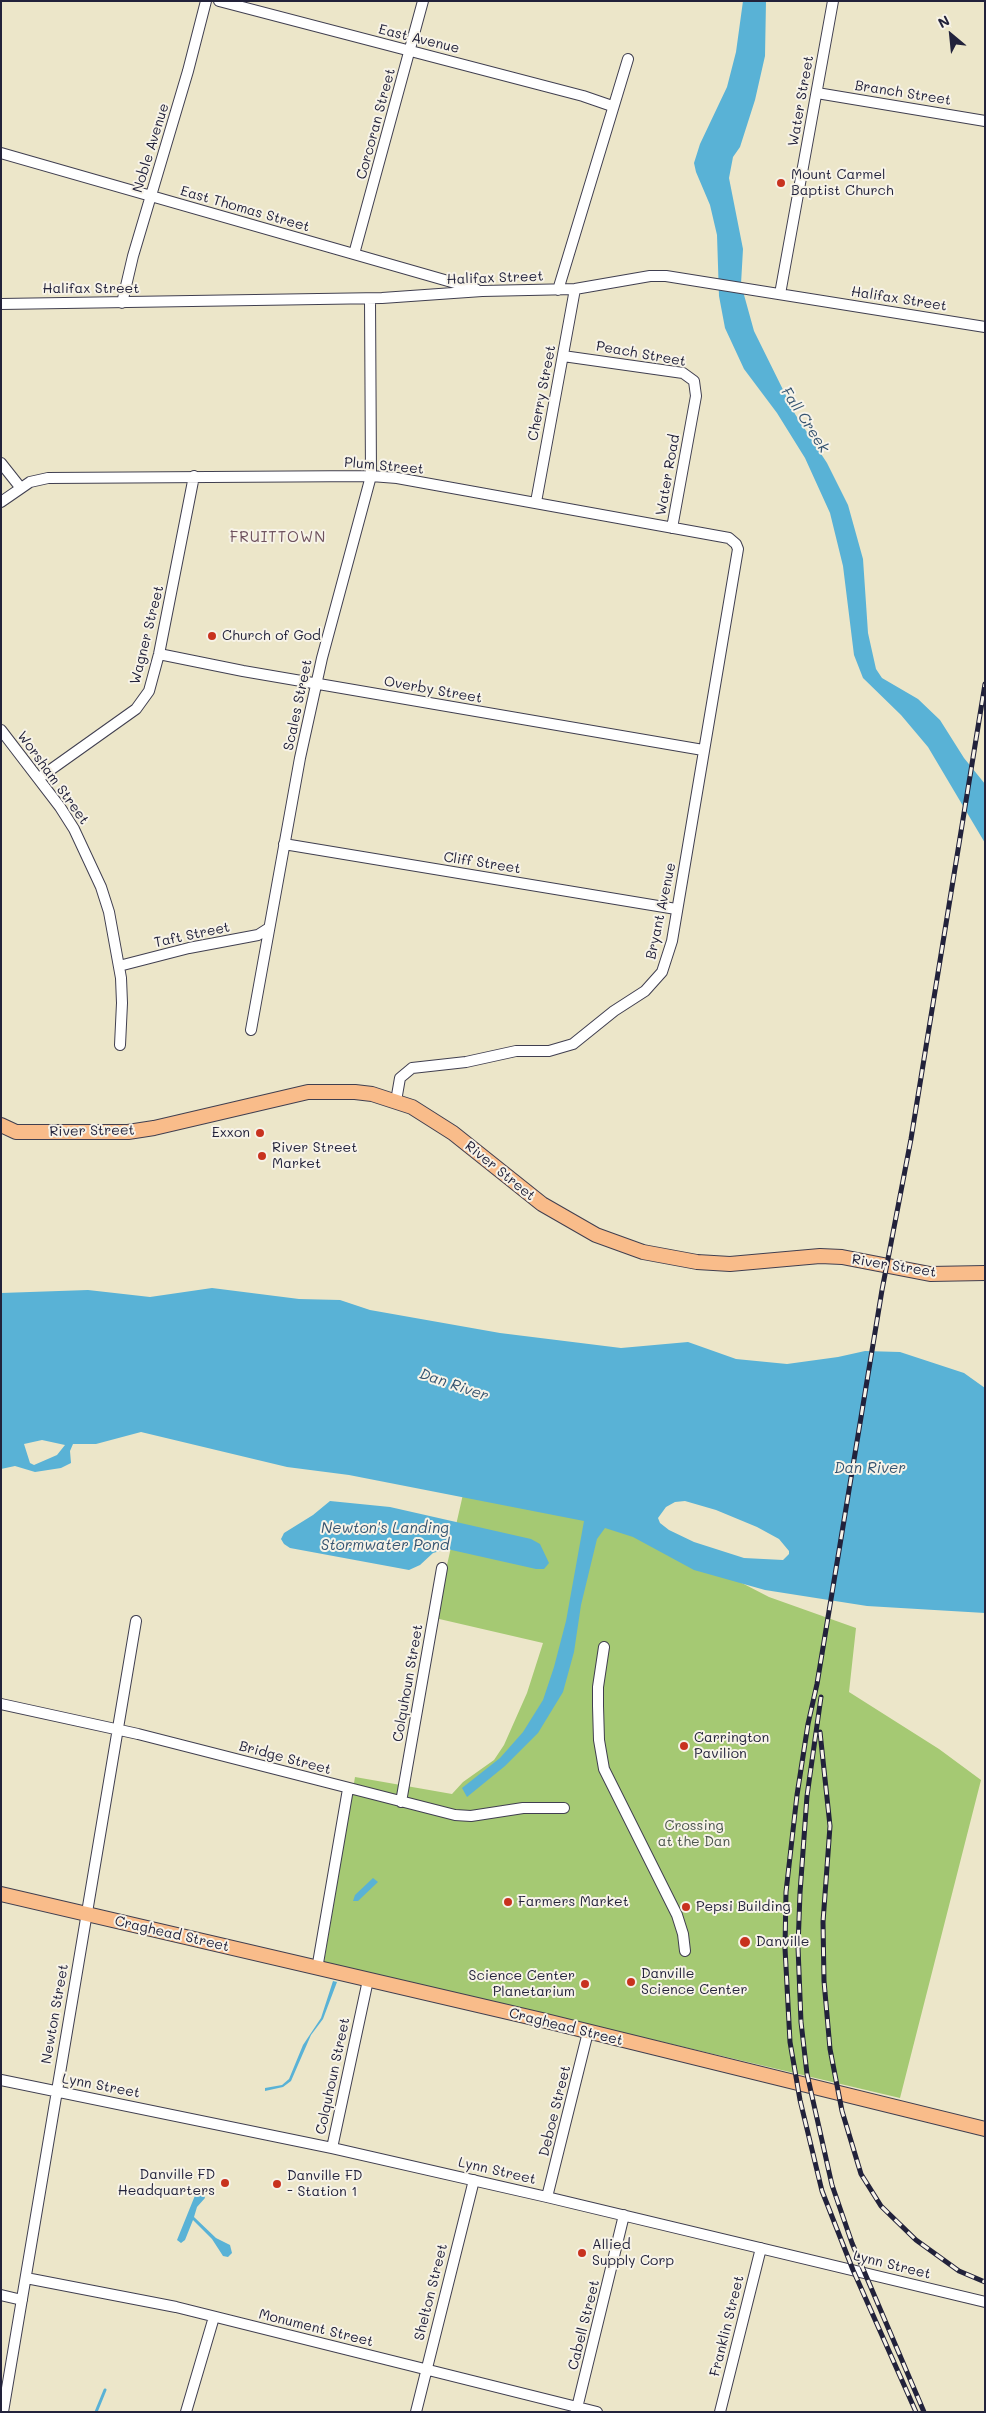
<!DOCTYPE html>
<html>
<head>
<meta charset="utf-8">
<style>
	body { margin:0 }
	#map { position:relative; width:986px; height:2413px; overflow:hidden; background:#ece6c9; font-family:Mali,sans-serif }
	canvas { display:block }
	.frame { position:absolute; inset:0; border:2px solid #22223b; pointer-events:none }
	.north { position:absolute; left:926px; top:10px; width:50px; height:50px; -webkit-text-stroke:4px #f7f3e8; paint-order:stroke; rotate:332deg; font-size:14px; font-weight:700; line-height:20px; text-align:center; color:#22223b }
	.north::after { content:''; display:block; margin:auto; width:18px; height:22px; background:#22223b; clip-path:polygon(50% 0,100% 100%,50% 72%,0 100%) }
</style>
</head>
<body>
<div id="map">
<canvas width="986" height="2413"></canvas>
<div class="frame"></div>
<div class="north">N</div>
</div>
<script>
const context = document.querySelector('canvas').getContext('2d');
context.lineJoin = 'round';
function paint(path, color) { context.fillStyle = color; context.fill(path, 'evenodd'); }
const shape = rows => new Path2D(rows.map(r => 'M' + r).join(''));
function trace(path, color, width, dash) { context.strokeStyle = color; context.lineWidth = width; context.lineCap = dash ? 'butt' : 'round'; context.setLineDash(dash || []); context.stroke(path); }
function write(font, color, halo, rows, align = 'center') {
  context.font = font + ' Mali,sans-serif'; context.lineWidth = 4; context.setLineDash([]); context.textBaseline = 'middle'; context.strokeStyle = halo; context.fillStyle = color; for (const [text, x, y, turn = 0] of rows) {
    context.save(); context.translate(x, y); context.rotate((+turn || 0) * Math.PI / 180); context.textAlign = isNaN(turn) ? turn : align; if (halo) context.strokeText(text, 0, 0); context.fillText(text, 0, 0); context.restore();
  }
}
paint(shape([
	[466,1481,674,1548,769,1597,856,1628,849,1692,939,1749,981,1780,900,2098,324,1962,355,1777,452,1794,463,1782,494,1760,504,1745,527,1693,543,1643,435,1618]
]), '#a5c973');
paint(shape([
	[743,1,766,1,765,56,755,100,740,147,733,157,729,178,743,249,741,284,754,331,795,414,827,463,848,505,863,559,868,633,876,669,882,678,918,699,940,720,964,758,985,784,985,843,928,747,901,715,863,678,854,655,843,566,830,513,805,458,777,413,744,369,725,328,719,296,717,235,710,205,696,172,694,163,700,144,727,87,736,52],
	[212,1288,299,1299,340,1300,370,1310,500,1333,621,1348,688,1342,736,1359,787,1364,838,1357,865,1351,900,1352,964,1373,985,1388,985,1613,867,1606,765,1590,694,1570,633,1537,605,1528,597,1539,581,1605,574,1652,563,1692,538,1733,505,1766,467,1797,462,1788,500,1758,523,1732,543,1700,554,1667,566,1621,584,1521,349,1475,287,1467,141,1432,96,1444,73,1444,70,1451,71,1463,61,1468,35,1472,15,1466,1,1469,1,1293,88,1290,150,1297],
	[42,1440,65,1445,57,1455,34,1465,30,1463,24,1444],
	[685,1501,716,1510,757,1527,779,1539,789,1551,789,1554,783,1560,744,1558,694,1542,669,1530,660,1523,658,1518,666,1507,675,1502],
	[330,1501,390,1507,531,1539,540,1544,549,1563,544,1569,536,1569,447,1549,433,1553,420,1565,409,1570,290,1548,284,1544,281,1539,284,1533,313,1515],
	[373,1878,378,1882,358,1901,353,1901,355,1895],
	[333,1981,337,1982,323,2019,311,2035,291,2081,283,2087,265,2091,265,2088,282,2085,289,2079,303,2045,321,2018],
	[200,2191,203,2192,205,2198,197,2207,194,2217,216,2238,230,2245,232,2253,228,2257,223,2256,212,2239,193,2220,185,2240,181,2243,177,2240,196,2193]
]), '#59b2d6');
trace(shape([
	[96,2412,105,2390]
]), '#59b2d6', 3);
const minor = shape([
	[219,1,583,96,612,106],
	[817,93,985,121],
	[1,153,476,289],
	[354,254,423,1],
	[558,290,628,59],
	[780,294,833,1],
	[122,303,133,256,188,71,206,1],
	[1,304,382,298,482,291,575,289,650,276,666,276,985,327],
	[563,356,683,373,694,381,696,396,672,528],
	[1,463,20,487],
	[1,502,30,482,48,478,371,476,397,478,729,538,736,544,738,549,672,941,662,972,645,991,614,1011,573,1044,549,1051,516,1051,466,1062,412,1068,400,1078,396,1101],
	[536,502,575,289],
	[159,654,243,671,703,750],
	[1,730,60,807,74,829,101,887,109,912,121,978,122,1003,120,1045],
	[39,778,136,709,149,691,159,654,194,476],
	[284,844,676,909],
	[119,966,189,948,258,935,269,928],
	[251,1030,300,758,322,658,371,476,370,299],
	[604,1647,598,1687,598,1706,599,1740,604,1769,677,1915,683,1934,685,1951],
	[1,1704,138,1734,455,1815,471,1816,523,1808,564,1808],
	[401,1802,442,1568],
	[317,1969,348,1789],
	[1,2080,332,2148,547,2197,985,2302],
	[332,2148,368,1980],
	[547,2197,588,2032],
	[26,2278,176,2307,597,2412],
	[1,2295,22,2300],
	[3,2412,136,1621],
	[186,2412,214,2317],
	[416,2412,474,2180],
	[576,2412,624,2215],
	[720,2412,761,2248]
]);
const major = shape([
	[1,1125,16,1132,128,1132,154,1128,308,1092,355,1092,372,1094,412,1107,453,1133,542,1204,596,1235,643,1252,697,1262,730,1264,820,1256,842,1257,930,1274,985,1273],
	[1,1894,542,2020,985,2129]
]);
trace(minor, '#403f50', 12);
trace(major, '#403f50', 16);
trace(minor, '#fff', 10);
trace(major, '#f9bc8a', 14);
const rail = shape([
	[821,1697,807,1796,800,1893,798,1947,801,2022,807,2074,832,2185,852,2243,924,2412],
	[820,1732,830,1826,823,1922,824,1981,830,2049,842,2111,861,2174,881,2206,916,2240,959,2271,985,2282],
	[916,2412,853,2270,822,2191,800,2100,790,2042,785,1948,786,1892,797,1795,808,1724,817,1684,882,1290,911,1139,985,684]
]);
trace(rail, '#22223b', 5);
trace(rail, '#f7f3e8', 3, [9]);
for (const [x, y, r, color] of [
	[781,183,5,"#c8321e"],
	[212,636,5,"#c8321e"],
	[260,1133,5,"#c8321e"],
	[262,1156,5,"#c8321e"],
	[684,1746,5,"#c8321e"],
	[508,1902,5,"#c8321e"],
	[686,1907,5,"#c8321e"],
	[745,1942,6,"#c8321e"],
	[631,1982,5,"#c8321e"],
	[585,1984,5,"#c8321e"],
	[225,2183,5,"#c8321e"],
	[277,2184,5,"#c8321e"],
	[582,2253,5,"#c8321e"]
]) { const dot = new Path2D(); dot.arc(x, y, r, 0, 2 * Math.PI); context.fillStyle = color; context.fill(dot); trace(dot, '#f7f3e8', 2); }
write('14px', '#22223b', '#f7f3e8', [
	["East Avenue",419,39,14],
	["Branch Street",903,93,9],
	["Water Street",801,101,-80],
	["Corcoran Street",376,124,-75],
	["Noble Avenue",151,148,-73],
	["East Thomas Street",245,209,16],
	["Halifax Street",495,278,-2],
	["Halifax Street",91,289],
	["Halifax Street",899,299,9],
	["Peach Street",641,354,10],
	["Cherry Street",542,393,-79],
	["Plum Street",384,466,5],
	["Water Road",668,475,-80],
	["Wagner Street",147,635,-76],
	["Overby Street",433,690,10],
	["Scales Street",298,705,-78],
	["Worsham Street",53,778,54],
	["Cliff Street",482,863,9],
	["Bryant Avenue",661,911,-78],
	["Taft Street",192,935,-12],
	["River Street",92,1131,-1],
	["River Street",500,1171,39],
	["River Street",894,1266,9],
	["Colquhoun Street",408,1683,-80],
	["Bridge Street",285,1758,15],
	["Craghead Street",172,1934,13],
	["Newton Street",55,2014,-80],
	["Craghead Street",566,2027,14],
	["Colquhoun Street",333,2076,-78],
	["Lynn Street",101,2086,11],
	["Deboe Street",555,2111,-76],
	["Lynn Street",497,2171,13],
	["Lynn Street",892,2265,14],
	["Shelton Street",431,2292,-76],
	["Cabell Street",584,2325,-76],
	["Franklin Street",727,2326,-76],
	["Monument Street",316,2328,14]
]);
write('14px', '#22223b', '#f7f3e8', [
	["Mount Carmel",791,175],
	["Baptist Church",791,191],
	["Church of God",222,636],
	["Exxon",250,1133,"right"],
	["River Street",272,1148],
	["Market",272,1164],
	["Carrington",694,1738],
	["Pavilion",694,1754],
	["Farmers Market",518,1902],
	["Pepsi Building",696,1907],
	["Danville",756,1942],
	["Danville",641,1974],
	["Science Center",641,1990],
	["Science Center",575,1976,"right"],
	["Planetarium",575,1992,"right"],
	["Danville FD",215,2175,"right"],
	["Headquarters",215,2191,"right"],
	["Danville FD",287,2176],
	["- Station 1",287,2192],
	["Allied",592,2245],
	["Supply Corp",592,2261]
], 'left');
write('14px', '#49544c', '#f7f3e8', [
	["Crossing",694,1826],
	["at the Dan",694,1842]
]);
write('italic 15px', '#355471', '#f7f3e8', [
	["Fall Creek",805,420,57],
	["Dan River",454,1385,19],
	["Dan River",870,1468],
	["Newton's Landing",385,1528],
	["Stormwater Pond",385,1545]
]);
context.letterSpacing = '1px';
write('15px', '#6e515e', '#f7f3e8', [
	["FRUITTOWN",278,537]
]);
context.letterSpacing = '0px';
</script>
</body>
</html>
